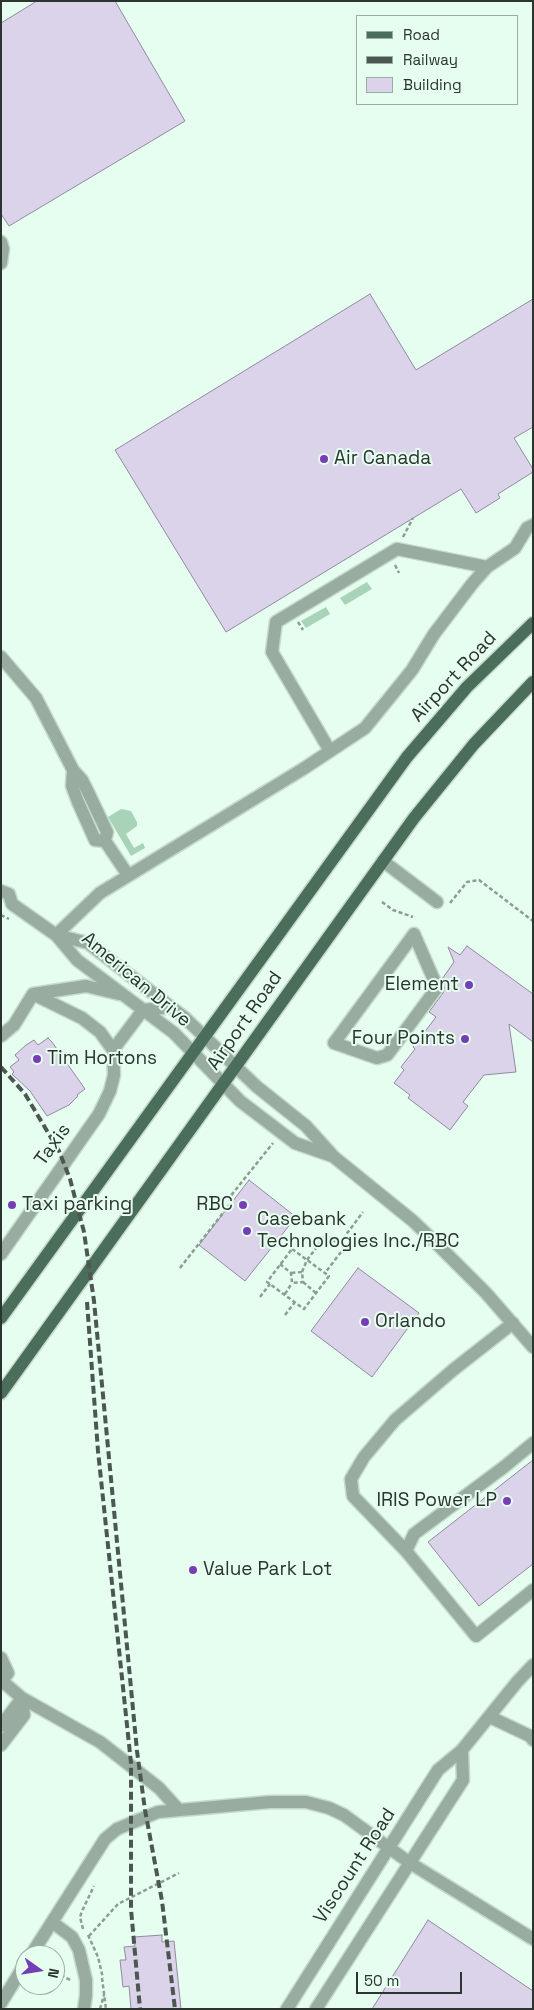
<!DOCTYPE html>
<html>
<head>
<meta charset="utf-8">
<style>
	body { margin:0 }
	#map { position:relative; width:534px; height:2010px; overflow:hidden; background:#e6feef; font-family:"Space Grotesk",sans-serif }
	canvas { display:block }
	.frame { position:absolute; inset:0; border:2px solid #2b342f; pointer-events:none }
	.legend { position:absolute; left:356px; top:15px; width:162px; height:90px; box-sizing:border-box; background:#e6feef; border:1px solid #9bada2; margin:0; padding:6px 9px; list-style:none; font-size:15px; color:#2b342f }
	.legend li { display:flex; align-items:center; gap:10px; height:25px }
	.legend b { width:25px; border:1px solid #9bada2 }
	.north { position:absolute; left:15px; top:1945px; width:50px; height:50px; box-sizing:border-box; background:#e6feef; border:1px solid #9bada2; border-radius:50%; rotate:103deg; font-size:14px; font-weight:700; line-height:20px; text-align:center; color:#2b342f }
	.north::after { content:''; display:block; margin:auto; width:18px; height:22px; background:#753eb4; clip-path:polygon(50% 0,100% 100%,50% 72%,0 100%) }
	.scale { position:absolute; left:356px; top:1972px; width:106px; height:22px; box-sizing:border-box; border:2px solid #2b342f; border-top:0; padding-left:6px; font-size:15px; line-height:18px; white-space:nowrap; color:#2b342f; -webkit-text-stroke:4px #e6feef; paint-order:stroke }
</style>
</head>
<body>
<div id="map">
<canvas width="534" height="2010"></canvas>
<div class="frame"></div>
<ul class="legend">
<li><b style="height:6px;background:#4b6e5a"></b>Road</li>
<li><b style="height:6px;background:#4b5750"></b>Railway</li>
<li><b style="height:14px;background:#dad3e9"></b>Building</li>
</ul>
<div class="north">N</div>
<div class="scale">50 m</div>
</div>
<script>
const context = document.querySelector('canvas').getContext('2d');
context.lineJoin = 'round';
function paint(path, color) { context.fillStyle = color; context.fill(path, 'evenodd'); }
const shape = rows => new Path2D(rows.map(r => 'M' + r).join(''));
function trace(path, color, width, dash) { context.strokeStyle = color; context.lineWidth = width; context.lineCap = dash ? 'butt' : 'round'; context.setLineDash(dash || []); context.stroke(path); }
function write(font, color, halo, rows, align = 'center') {
  context.font = font + ' "Space Grotesk",sans-serif'; context.lineWidth = 4; context.setLineDash([]); context.textBaseline = 'middle'; context.strokeStyle = halo; context.fillStyle = color; for (const [text, x, y, turn = 0] of rows) {
    context.save(); context.translate(x, y); context.rotate((+turn || 0) * Math.PI / 180); context.textAlign = isNaN(turn) ? turn : align; if (halo) context.strokeText(text, 0, 0); context.fillText(text, 0, 0); context.restore();
  }
}
paint(shape([
	[367,582,372,589,345,605,340,598],
	[326,607,330,614,306,628,301,621],
	[121,809,131,811,137,822,137,826,126,834,134,848,143,843,145,848,131,856,108,817]
]), '#a8d3b9');
const building = shape([
	[37,1,115,1,185,121,9,226,1,214,1,23,37,1],
	[370,294,416,370,533,299,533,427,514,438,533,469,533,472,498,494,500,498,476,513,461,489,226,632,115,450,370,294],
	[467,946,533,994,533,1042,509,1024,516,1072,484,1075,463,1102,468,1106,450,1130,408,1098,410,1095,394,1083,404,1070,401,1067,415,1049,413,1047,436,1017,429,1012,443,993,444,988,442,979,454,962,448,947,460,955,467,946],
	[48,1038,52,1042,85,1089,77,1095,78,1096,69,1105,47,1116,30,1091,12,1074,14,1072,10,1067,19,1060,15,1055,26,1045,34,1040,38,1045,48,1038],
	[249,1180,296,1217,245,1281,199,1245,249,1180],
	[358,1268,419,1313,372,1377,311,1331,358,1268],
	[533,1460,533,1564,479,1606,428,1542,533,1460],
	[428,1920,533,1991,533,2009,372,2009,428,1920],
	[162,1935,162,1942,174,1941,181,2009,131,2009,129,1986,123,1987,120,1960,126,1960,124,1947,135,1946,134,1937,162,1935]
]);
paint(building, '#dad3e9');
trace(building, '#918a9f', 1);
const minor = shape([
	[1,242,3,249,1,263],
	[1,657,36,698,73,770,82,780,88,792,107,832,105,841,128,875],
	[330,751,272,652,276,622,397,549,487,567],
	[73,770,72,786,78,802,95,840,105,841],
	[383,861,437,902],
	[1,891,9,894,12,904,56,935,77,960,174,1033,240,1101,295,1143,332,1156],
	[414,934,434,980,436,989,391,1050,387,1055,377,1058,334,1043,414,934],
	[56,935,100,893,303,769,365,728,412,670,434,634,472,584,487,567,515,548,527,528,533,525],
	[56,935,88,943,185,1018,256,1086,306,1126,334,1157,413,1221,437,1244,486,1293,533,1347],
	[33,994,86,986,119,994],
	[1,1036,14,1025,33,994],
	[113,1050,143,1010,171,1007],
	[1,1254,99,1114,110,1091,114,1075,113,1050,100,1032,82,1018,33,994],
	[533,1443,504,1467,414,1534,406,1551,476,1636,533,1590],
	[406,1551,353,1496,351,1479,364,1457,395,1420,453,1370,513,1323],
	[1,1658,8,1673],
	[8,1673,2,1681,22,1698,100,1742,159,1788,178,1809],
	[490,1717,530,1736,533,1740],
	[1,1726,22,1698],
	[1,1745,24,1715,22,1698],
	[52,1922,72,1937,79,1950,86,1980,86,1995,84,2009],
	[31,1955,105,1839,117,1829,158,1812,270,1802,306,1802,329,1808,344,1815,410,1863,533,1939],
	[1,2003,25,1964],
	[287,2009,438,1770,462,1750,517,1682,533,1665],
	[316,2009,463,1780,462,1750]
]);
const major = shape([
	[1,1318,407,757,467,687,533,623],
	[1,1393,414,818,474,744,533,682]
]);
trace(minor, '#c4dacc', 15);
trace(major, '#c4dacc', 15);
trace(shape([
	[403,537,413,518],
	[395,565,399,573],
	[298,622,303,630],
	[382,902,393,910,413,917],
	[450,903,467,882,479,880,533,921],
	[1,915,9,919],
	[339,1244,363,1212],
	[292,1249,329,1276,304,1309,267,1282,292,1249],
	[280,1264,291,1273,292,1283,303,1282,302,1272,291,1273],
	[180,1268,230,1204,229,1198,273,1143],
	[302,1272,307,1260,326,1235,344,1248,325,1273],
	[303,1282,316,1293],
	[285,1294,292,1283],
	[260,1297,270,1284],
	[285,1315,295,1302],
	[83,1929,80,1917,82,1911,94,1886],
	[88,1935,98,1957,103,1978],
	[89,1936,118,1904,179,1873],
	[55,1972,72,1981],
	[102,1978,106,2009],
	[100,2009,104,1995]
]), '#8c9d93', 2.5, [4, 2.5]);
trace(minor, '#99aca0', 12);
trace(major, '#4b6e5a', 12);
trace(shape([
	[1,1067,25,1094,59,1151,70,1179,84,1232,94,1301,137,1751,145,1810,162,1901,175,2009],
	[87,1302,98,1451,131,1763,131,1909,140,2009]
]), '#4b5750', 4, [8, 4]);
for (const [x, y, r, color] of [
	[324,459,5,"#753eb4"],
	[469,985,5,"#753eb4"],
	[465,1039,5,"#753eb4"],
	[37,1059,5,"#753eb4"],
	[12,1205,5,"#753eb4"],
	[243,1205,5,"#753eb4"],
	[247,1231,5,"#753eb4"],
	[365,1322,5,"#753eb4"],
	[507,1501,5,"#753eb4"],
	[193,1570,5,"#753eb4"]
]) { const dot = new Path2D(); dot.arc(x, y, r, 0, 2 * Math.PI); context.fillStyle = color; context.fill(dot); trace(dot, '#e6feef', 2); }
write('19px', '#2b342f', '#e6feef', [
	["Air Canada",334,459],
	["Element",459,985,"right"],
	["Four Points",455,1039,"right"],
	["Tim Hortons",47,1059],
	["Taxi parking",22,1205],
	["RBC",233,1205,"right"],
	["Casebank",257,1220],
	["Technologies Inc./RBC",257,1242],
	["Orlando",375,1322],
	["IRIS Power LP",497,1501,"right"],
	["Value Park Lot",203,1570]
], 'left');
write('19px', '#2b342f', '#e6feef', [
	["Airport Road",454,677,-47],
	["American Drive",136,980,40],
	["Airport Road",245,1021,-55],
	["Taxis",53,1145,-54],
	["Viscount Road",355,1866,-57]
]);
</script>
</body>
</html>
